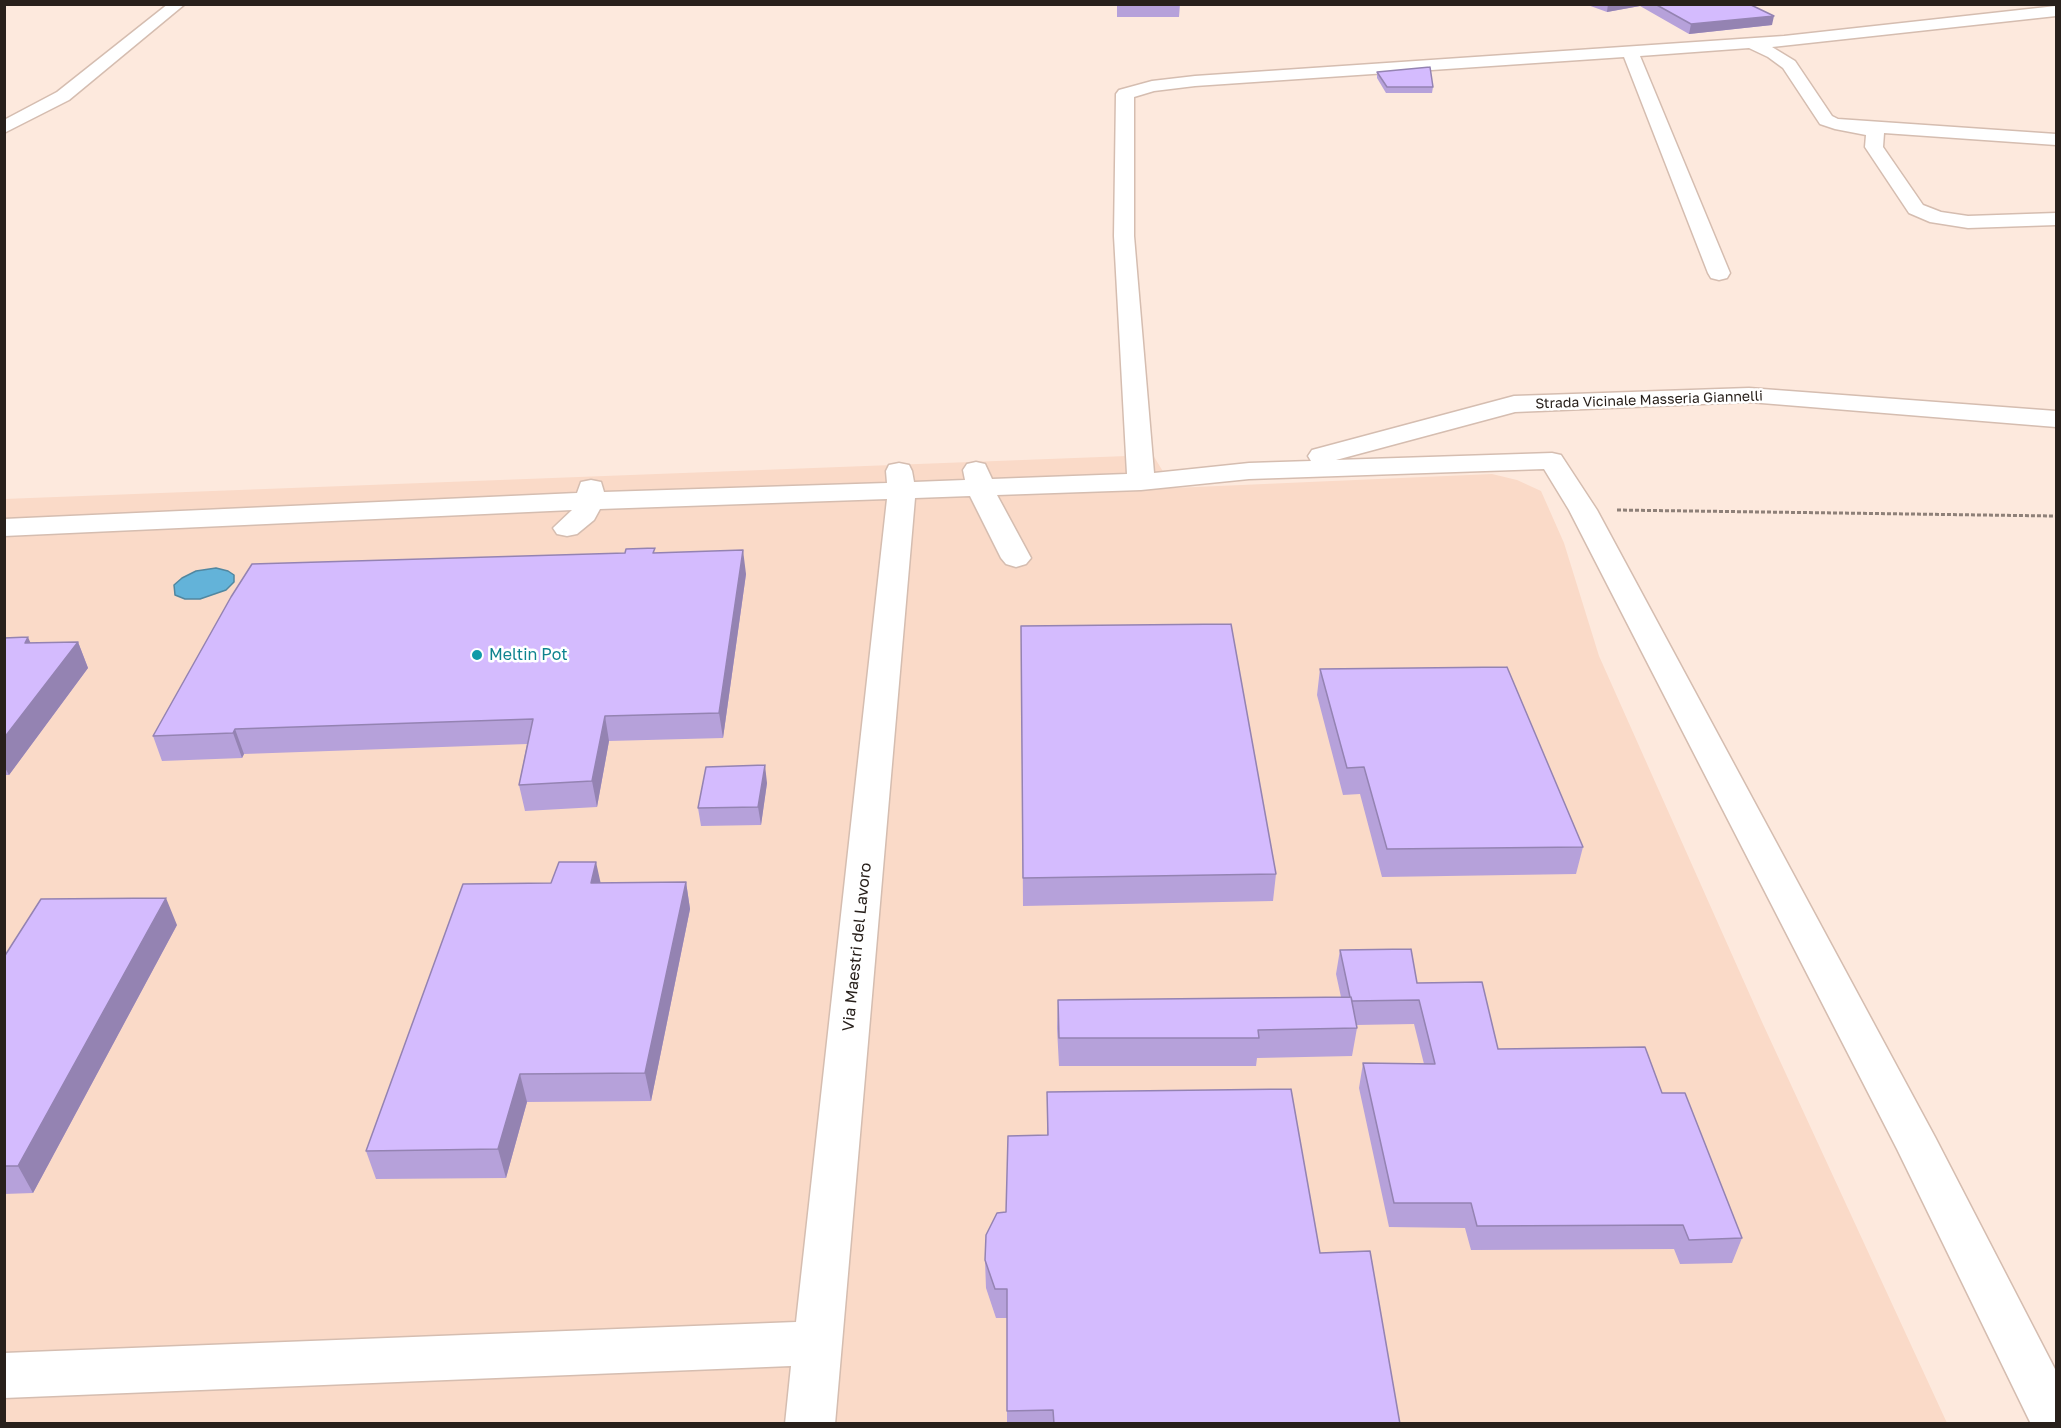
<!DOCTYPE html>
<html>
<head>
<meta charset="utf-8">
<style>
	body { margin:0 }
	#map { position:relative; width:2061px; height:1428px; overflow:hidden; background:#fde9dd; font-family:"Golos Text",sans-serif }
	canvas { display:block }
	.frame { position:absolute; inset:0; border:6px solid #28201b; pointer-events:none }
</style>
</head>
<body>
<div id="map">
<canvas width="2061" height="1428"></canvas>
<div class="frame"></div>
</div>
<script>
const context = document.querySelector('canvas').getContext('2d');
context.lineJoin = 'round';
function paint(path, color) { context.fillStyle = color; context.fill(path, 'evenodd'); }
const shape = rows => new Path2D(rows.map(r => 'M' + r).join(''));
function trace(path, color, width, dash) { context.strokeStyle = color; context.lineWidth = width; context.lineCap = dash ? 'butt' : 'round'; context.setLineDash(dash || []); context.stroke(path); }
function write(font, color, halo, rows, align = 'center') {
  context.font = font + ' "Golos Text",sans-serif'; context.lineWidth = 5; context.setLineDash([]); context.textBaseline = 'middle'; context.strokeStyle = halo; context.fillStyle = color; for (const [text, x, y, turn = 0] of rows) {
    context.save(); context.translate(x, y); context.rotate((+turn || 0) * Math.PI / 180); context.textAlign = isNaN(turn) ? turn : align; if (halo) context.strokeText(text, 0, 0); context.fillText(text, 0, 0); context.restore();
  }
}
paint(shape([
	[1153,455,1173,488,1492,474,1517,480,1541,491,1564,543,1599,656,1762,1022,1947,1423,5,1423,4,499]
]), '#fadac8');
const water = shape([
	[216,568,228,571,234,575,234,582,226,590,200,599,185,599,175,595,174,585,182,578,196,571,216,568]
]);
paint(water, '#63b3d9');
trace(water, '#5187a0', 1.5);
const minor = shape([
	[168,4,185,4,69,100,4,133,4,120,57,92,168,4],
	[2056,6,2056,16,1772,47,1795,61,1832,116,1838,119,2056,134,2056,145,1884,133,1883,147,1923,205,1941,212,1968,216,2056,213,2056,225,1968,228,1930,222,1909,213,1865,147,1866,135,1835,129,1820,124,1783,68,1768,57,1749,48,1640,56,1730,273,1727,278,1719,280,1711,278,1708,273,1624,57,1195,86,1154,91,1134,97,1134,236,1154,473,1249,463,1311,461,1308,456,1312,450,1514,396,1749,388,2056,411,2056,427,1749,402,1515,412,1336,460,1552,453,1561,455,1597,510,1935,1137,2056,1371,2056,1424,2031,1424,1897,1149,1569,510,1544,469,1249,479,1141,490,997,495,1031,558,1026,564,1016,567,1006,564,1001,558,970,496,915,498,835,1424,785,1424,791,1366,4,1398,4,1353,796,1322,887,499,600,509,594,520,577,534,567,536,557,534,553,528,572,510,4,536,4,519,577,493,581,482,591,480,601,482,604,492,887,483,886,471,889,465,899,463,909,465,912,471,914,482,965,480,963,470,967,464,976,462,985,464,992,479,1127,474,1114,236,1116,94,1119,90,1152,81,1195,76,1784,36,2056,6]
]);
trace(minor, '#d5bdb0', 3);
trace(shape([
	[1617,510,2056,516]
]), '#8e8078', 3, [4, 2]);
paint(minor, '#fff');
paint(shape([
	[1117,4,1180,4,1179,17,1117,17],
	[1585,4,1749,4,1772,25,1689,34,1640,6,1607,12],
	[1377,72,1433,87,1432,93,1386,93,1377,78],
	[655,553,746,574,723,738,609,741,597,807,525,811,519,785,527,744,244,754,242,758,162,761,153,736],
	[1021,626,1276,874,1273,901,1023,906],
	[4,638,31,643,78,642,88,668,9,775,4,775],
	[1320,669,1583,847,1576,874,1382,877,1360,794,1343,795,1317,695],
	[767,783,761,825,701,826,698,808],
	[686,882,690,909,651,1101,527,1102,506,1178,376,1179,366,1151,601,883],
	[177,925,33,1193,4,1194,4,957],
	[1340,950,1417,983,1498,1049,1662,1093,1742,1238,1732,1263,1680,1264,1674,1249,1471,1250,1465,1228,1389,1227,1359,1088,1363,1063,1424,1064,1414,1024,1356,1025,1357,1028,1352,1056,1257,1058,1256,1066,1059,1066,1057,1028,1058,1000,1341,997,1336,974],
	[1047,1092,1320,1253,1400,1424,1007,1424,1007,1318,996,1318,986,1288,985,1260,1006,1212,1047,1135]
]), '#b6a1da');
paint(shape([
	[1608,4,1640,4,1640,6,1607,12],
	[1774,16,1772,25,1689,34,1691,24],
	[743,550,746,574,723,738,719,713],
	[28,637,39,663,25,643],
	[78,642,88,668,9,775,4,766,4,738],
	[605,716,609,741,597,807,592,781],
	[235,729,244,754,242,758,233,733],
	[765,765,767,783,761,825,758,807],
	[596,862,602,889,591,883],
	[686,882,690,909,651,1101,645,1073],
	[166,898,177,925,33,1193,18,1166],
	[520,1074,527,1102,506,1178,498,1149]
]), '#9483b2');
const building = shape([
	[1655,4,1749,4,1774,16,1691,24,1655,4],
	[1430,67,1433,87,1387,87,1377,72,1430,67],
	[655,548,653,553,743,550,719,713,605,716,592,781,519,785,533,719,235,729,233,733,153,736,231,597,252,564,625,553,626,549,655,548],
	[1231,624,1276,874,1023,878,1021,626,1231,624],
	[28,637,25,643,78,642,4,738,4,638,28,637],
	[1507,667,1583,847,1387,849,1364,767,1347,768,1320,669,1507,667],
	[765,765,758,807,698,808,706,767,765,765],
	[559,862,596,862,591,883,686,882,645,1073,520,1074,498,1149,366,1151,463,884,551,883,559,862],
	[166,898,18,1166,4,1166,4,957,41,899,166,898],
	[1411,949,1417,983,1482,982,1498,1049,1645,1047,1662,1093,1685,1093,1742,1238,1689,1240,1683,1225,1477,1226,1471,1203,1394,1203,1363,1063,1435,1064,1419,1000,1352,1001,1351,997,1350,997,1340,950,1411,949],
	[1351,997,1357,1028,1258,1030,1259,1038,1059,1038,1058,1000,1351,997],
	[1291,1089,1320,1253,1370,1251,1400,1424,1054,1424,1053,1410,1007,1411,1007,1289,995,1289,985,1260,986,1235,997,1213,1006,1212,1008,1136,1048,1135,1047,1092,1291,1089]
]);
paint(building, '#d4bbfe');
trace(building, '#9483b2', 1.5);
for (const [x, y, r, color] of [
	[477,655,6,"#0f9aa8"]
]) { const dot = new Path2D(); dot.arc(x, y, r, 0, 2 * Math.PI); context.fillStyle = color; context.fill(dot); trace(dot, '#fff', 2); }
write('14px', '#28201b', '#fff', [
	["Strada Vicinale Masseria Giannelli",1649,400,-2]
]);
write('16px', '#0d838f', '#fff', [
	["Meltin Pot",489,655]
], 'left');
write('16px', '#28201b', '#fff', [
	["Via Maestri del Lavoro",857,947,-84]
]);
</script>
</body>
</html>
